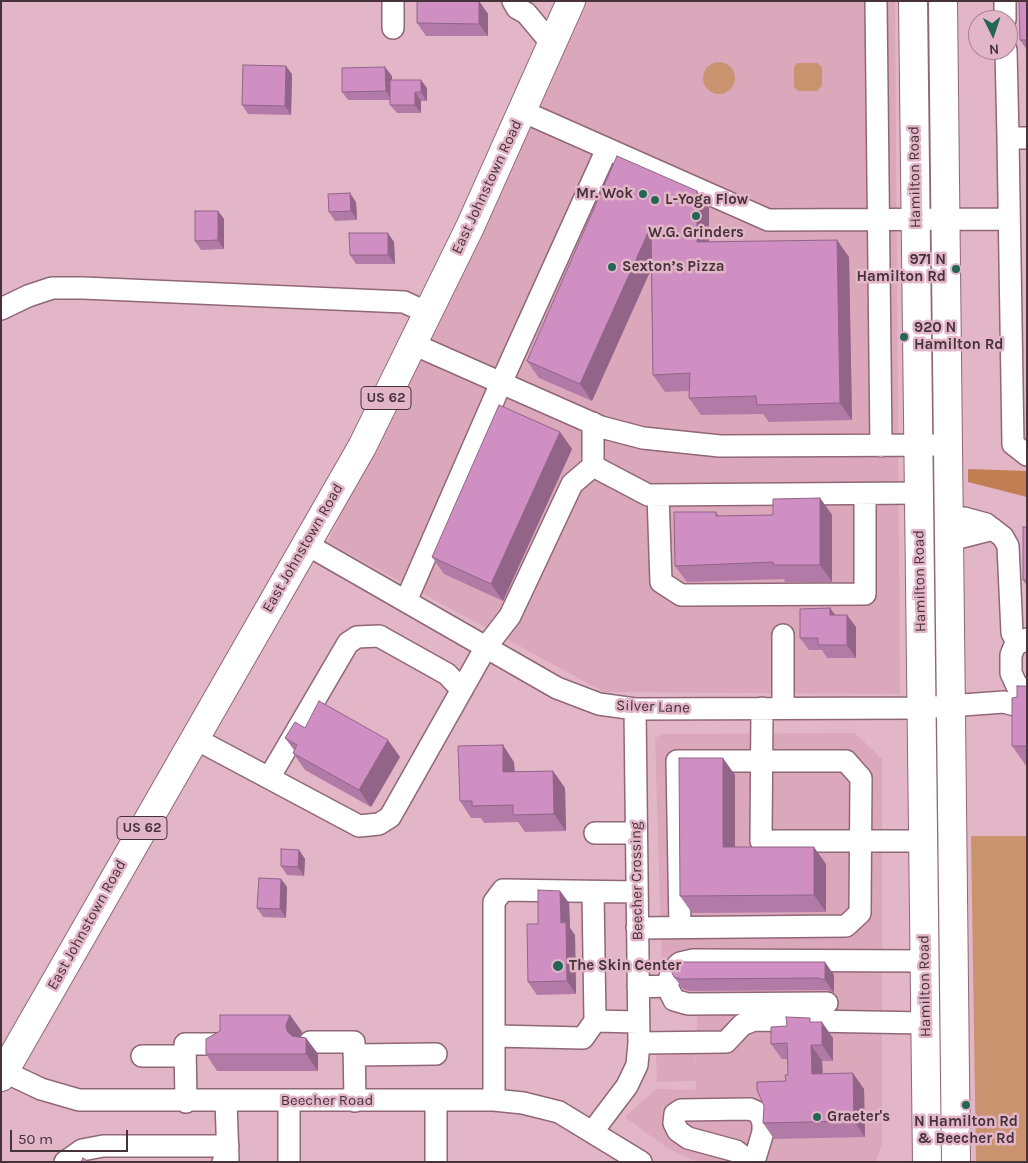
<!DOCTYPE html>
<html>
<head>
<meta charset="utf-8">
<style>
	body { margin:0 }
	#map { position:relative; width:1028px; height:1163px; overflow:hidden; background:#e3b6c7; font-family:Karla,sans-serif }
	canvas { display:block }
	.frame { position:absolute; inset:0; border:2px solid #46333a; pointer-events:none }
	.north { position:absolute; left:968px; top:10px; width:50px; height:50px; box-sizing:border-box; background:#e3b6c7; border:1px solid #a4828f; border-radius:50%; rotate:176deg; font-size:14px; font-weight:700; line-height:20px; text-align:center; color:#46333a }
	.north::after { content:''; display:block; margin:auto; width:18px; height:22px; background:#236655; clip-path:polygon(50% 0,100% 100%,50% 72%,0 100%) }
	.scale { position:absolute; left:10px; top:1130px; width:118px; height:22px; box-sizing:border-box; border:2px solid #46333a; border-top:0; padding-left:6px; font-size:15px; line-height:18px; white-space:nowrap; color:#46333a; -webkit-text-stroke:4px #e3b6c7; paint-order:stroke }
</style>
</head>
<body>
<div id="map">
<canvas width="1028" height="1163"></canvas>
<div class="frame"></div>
<div class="north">N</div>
<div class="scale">50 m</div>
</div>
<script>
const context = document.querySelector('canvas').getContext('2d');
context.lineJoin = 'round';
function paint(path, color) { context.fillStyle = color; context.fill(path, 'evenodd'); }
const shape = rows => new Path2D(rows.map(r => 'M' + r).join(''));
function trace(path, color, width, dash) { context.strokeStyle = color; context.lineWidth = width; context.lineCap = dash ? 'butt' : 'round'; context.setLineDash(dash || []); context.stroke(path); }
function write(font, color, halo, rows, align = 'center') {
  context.font = font + ' Karla,sans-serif'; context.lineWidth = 5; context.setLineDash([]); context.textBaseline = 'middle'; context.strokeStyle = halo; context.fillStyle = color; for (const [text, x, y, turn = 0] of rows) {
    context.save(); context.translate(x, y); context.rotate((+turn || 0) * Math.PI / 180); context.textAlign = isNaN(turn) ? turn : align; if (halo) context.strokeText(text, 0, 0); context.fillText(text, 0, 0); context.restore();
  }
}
paint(shape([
	[580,1,895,1,900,694,604,692,328,542],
	[855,733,882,759,882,1145,875,1162,698,1162,667,1148,625,1117,656,1089,696,1090,696,1081,657,1082,656,1055,695,1054,696,1063,697,1013,663,1006,655,738,664,734]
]), '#dba7bb');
paint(shape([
	'703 78a16 16 0 1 1 32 0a16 16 0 1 1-32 0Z',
	[797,63,817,63,822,67,822,86,817,91,798,91,794,87,794,67],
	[971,836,1027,836,1027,1162,976,1162]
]), '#ca936f');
paint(shape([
	[968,469,1027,471,1027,497,968,482]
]), '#c17e52');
const minor = shape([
	[393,1,393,28],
	[513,1,517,8,526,13,552,44],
	[876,1,881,446],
	[1005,1,1005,20],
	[1006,50,1008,138,1027,138],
	[522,111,768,220,1009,219],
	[1008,138,1013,444,1027,455],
	[1,309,28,296,52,288,83,288,404,302,428,313],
	[413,344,601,427,643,438,720,446,949,445],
	[593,466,648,495,919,493],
	[658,495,661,582,681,595,865,594,865,494],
	[950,520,964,518,986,524,1003,537,1008,546,1012,633,1018,643],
	[950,540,993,529],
	[306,544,557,688,599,704,635,709,921,708,1004,702,1015,705],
	[406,601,501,383,607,149],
	[783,635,783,708],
	[1027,639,1015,645,1011,655,1011,673,1017,686,1027,691],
	[762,708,761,841,923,841],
	[194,738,359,826,379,824,390,817,486,647,510,616,572,484,593,466,593,423],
	[269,778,348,643,357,637,379,636,447,674,462,690],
	[595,833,636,833],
	[637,928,846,926,860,913,861,778,846,761,677,761,680,927],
	[667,986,674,1000,688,1004,827,1003],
	[638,987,667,986,672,971,680,963,693,960,924,961],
	[595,1021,638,1022],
	[495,1036,583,1038,595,1021,593,892],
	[310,1042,354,1042,355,1101],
	[639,1043,726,1042,742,1025,754,1020,925,1023],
	[354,1055,436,1054],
	[142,1056,185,1056],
	[1,1070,41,1089,79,1100,494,1100,523,1103,559,1112,641,1162],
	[494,1100,494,902,503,890,637,892],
	[289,1101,289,1162],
	[186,1102,185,1044,217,1044],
	[593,1131,627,1086,637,1065,639,1043,635,709],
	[65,1162,82,1150,103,1146,228,1146],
	[223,1162,228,1159,226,1101],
	[436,1162,436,1101],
	[750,1162,736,1151,688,1138,678,1131,674,1123,675,1114,681,1110,750,1109,759,1113,763,1122,763,1132,754,1162]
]);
const major = shape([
	[913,1,927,1162],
	[943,1,956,1162]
]);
const highway = shape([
	[1,1077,362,447,470,227,571,1]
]);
trace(minor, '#906777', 24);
trace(major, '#906777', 30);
trace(highway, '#906777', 30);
trace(minor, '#fff', 21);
trace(major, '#fff', 28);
trace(highway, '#fff', 28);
paint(shape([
	[479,1,488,14,488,36,426,36,417,23],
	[1027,1,1027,50,1020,40],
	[292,74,291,115,248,114,242,105],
	[392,76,392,80,427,88,427,101,421,101,421,113,397,113,390,105,390,100,348,100,342,92],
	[697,191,709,208,709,242,849,257,852,420,769,422,763,414,701,415,689,398,689,391,665,392,653,375,651,268,592,401,539,378,527,361],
	[356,202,357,220,335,221,329,212],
	[218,211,224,219,224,249,201,250,195,241],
	[394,242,395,264,356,264,350,255],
	[560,432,572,449,503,601,444,574,432,557],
	[820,498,832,515,832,582,785,582,784,579,687,582,675,566,716,512,719,516,773,515],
	[1027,527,1027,586,1023,580],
	[830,608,835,615,847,615,856,627,856,658,827,658,822,650,809,650,800,638],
	[1027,686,1027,767,1012,746,1017,697],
	[305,728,400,757,371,807,305,770,293,753,294,750,285,738],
	[514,762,515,772,553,771,565,788,566,831,525,832,518,822,484,823,481,818,471,818,460,801],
	[735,775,735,847,826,864,826,912,692,913,680,896],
	[299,850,305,859,304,876,287,875,281,866],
	[281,879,287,887,286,918,263,917,257,908],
	[560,891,569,903,570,928,575,935,576,994,537,995,528,982,538,924],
	[834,975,834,993,827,990,690,991,683,989,674,977],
	[290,1015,302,1032,300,1037,306,1038,318,1054,318,1071,217,1071,206,1054],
	[813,1022,833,1038,833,1061,822,1061,823,1074,864,1089,865,1137,774,1139,763,1123,786,1081,788,1075,788,1059,782,1059,771,1044,787,1026]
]), '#b27ba7');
paint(shape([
	[479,1,488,14,488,36,479,24],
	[286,66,292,74,291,115,285,106],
	[385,67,392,76,392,100,386,91],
	[421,80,427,88,427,101,421,92],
	[415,92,421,101,421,113,415,105],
	[697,191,709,208,709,259,697,242],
	[350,193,356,202,357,220,351,211],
	[218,211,224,219,224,249,218,240],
	[651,226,663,243,592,401,580,384],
	[388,233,394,242,395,264,388,255],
	[837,240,849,257,852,420,840,403],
	[560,432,572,449,503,601,491,584],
	[820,498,832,515,832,582,820,565],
	[830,608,839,621,830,615],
	[847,615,856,627,856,658,847,645],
	[388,740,400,757,371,807,359,790],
	[503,745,514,762,515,789,503,772],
	[723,758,735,775,735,864,723,847],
	[553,771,565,788,566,831,554,814],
	[814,847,826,864,826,912,814,895],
	[299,850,305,859,304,876,298,867],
	[281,879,287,887,286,918,280,909],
	[560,891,569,903,570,928,575,935,576,994,567,981,561,923],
	[825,962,834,975,834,993,825,980],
	[290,1015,302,1032,298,1042,287,1031,286,1025],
	[822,1022,833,1038,833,1061,822,1045],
	[306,1038,318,1054,318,1071,306,1054],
	[811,1045,822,1061,823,1090,812,1074],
	[853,1073,864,1089,865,1137,854,1121]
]), '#916488');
const building = shape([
	[417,1,479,1,479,24,417,23,417,1],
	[1019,1,1027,1,1027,40,1020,40,1019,1],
	[243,65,286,66,285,106,242,105,243,65],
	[385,67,386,91,342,92,342,68,385,67],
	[390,80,421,80,421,92,415,92,415,105,390,105,390,80],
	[617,156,697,191,697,242,837,240,840,403,757,405,756,396,689,398,690,373,653,375,651,226,580,384,527,361,617,156],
	[350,193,351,211,329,212,328,194,350,193],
	[195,211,218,211,218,240,195,241,195,211],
	[349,233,388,233,388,255,350,255,349,233],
	[499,405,560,432,491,584,432,557,499,405],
	[820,498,820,565,774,565,773,562,675,566,674,512,716,512,716,516,773,515,773,499,820,498],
	[1023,527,1027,527,1027,580,1023,580,1023,527],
	[830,608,830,615,847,615,847,645,818,645,818,638,800,638,800,609,830,608],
	[1017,686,1027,686,1027,746,1012,746,1012,698,1017,697,1017,686],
	[319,701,388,740,359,790,293,753,297,745,285,738,295,722,305,728,319,701],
	[503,745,503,772,553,771,554,814,513,815,513,805,472,806,472,801,460,801,458,746,503,745],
	[679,758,723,758,723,847,814,847,814,895,680,896,679,758],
	[281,849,299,850,298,867,281,866,281,849],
	[259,878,281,879,280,909,257,908,259,878],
	[538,890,560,891,561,923,566,922,567,981,528,982,527,924,538,924,538,890],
	[677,962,825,962,825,980,818,978,681,979,674,977,672,973,677,962],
	[220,1015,290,1015,286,1025,287,1031,292,1036,306,1038,306,1054,206,1054,206,1039,220,1031,220,1015],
	[786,1017,810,1018,810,1022,822,1022,822,1045,811,1045,812,1074,853,1073,854,1121,763,1123,764,1106,757,1090,757,1082,786,1081,785,1075,788,1075,787,1043,771,1044,771,1027,787,1026,786,1017],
	[83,1158,89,1162,81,1162,83,1158]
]);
paint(building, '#cf8fc2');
trace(building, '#916488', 1);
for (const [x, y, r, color] of [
	[643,194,5,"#236655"],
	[655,200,5,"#236655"],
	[696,216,5,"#236655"],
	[612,267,5,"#236655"],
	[956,269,5,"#236655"],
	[904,337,5,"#236655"],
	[558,966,6,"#236655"],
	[966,1105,5,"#236655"],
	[817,1117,5,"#236655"]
]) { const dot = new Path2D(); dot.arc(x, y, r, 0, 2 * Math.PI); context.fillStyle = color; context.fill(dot); trace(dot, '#e3b6c7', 2); }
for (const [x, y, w] of [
	[386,398,50],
	[142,828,50]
]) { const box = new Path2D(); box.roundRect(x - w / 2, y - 11.5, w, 23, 4); context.fillStyle = '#e3b6c7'; context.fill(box); trace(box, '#46333a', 1); }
write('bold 14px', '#46333a', null, [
	["US 62",386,398],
	["US 62",142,828]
]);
write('15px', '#46333a', '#e3b6c7', [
	["Hamilton Road",915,177,-91],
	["East Johnstown Road",487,187,-65],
	["East Johnstown Road",303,548,-60],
	["Hamilton Road",920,581,-91],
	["Silver Lane",653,707,2],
	["Beecher Crossing",637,881,-91],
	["East Johnstown Road",87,925,-61],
	["Hamilton Road",925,986,-91],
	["Beecher Road",327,1101]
]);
write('bold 15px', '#46333a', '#e3b6c7', [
	["Mr. Wok",633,194,"right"],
	["L-Yoga Flow",665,200],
	["W.G. Grinders",696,233,"center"],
	["971 N",946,260,"right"],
	["Hamilton Rd",946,277,"right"],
	["Sexton’s Pizza",622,267],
	["920 N",914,328],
	["Hamilton Rd",914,345],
	["The Skin Center",569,966],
	["Graeter's",827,1117],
	["N Hamilton Rd",966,1122,"center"],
	["& Beecher Rd",966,1139,"center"]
], 'left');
</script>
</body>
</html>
